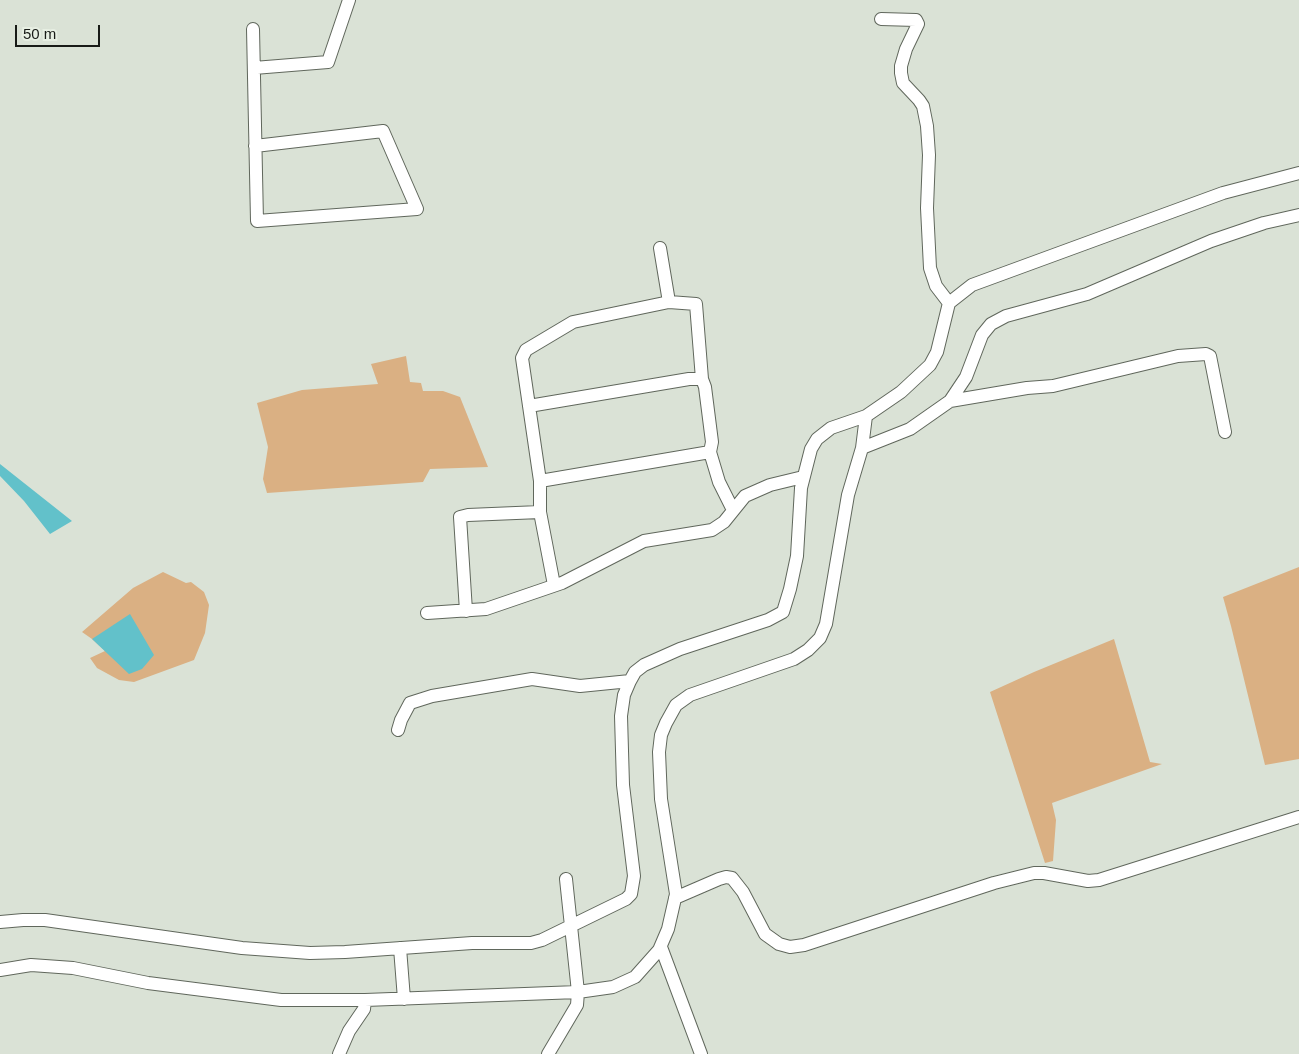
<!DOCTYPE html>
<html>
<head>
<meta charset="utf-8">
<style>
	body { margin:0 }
	#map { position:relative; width:1299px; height:1054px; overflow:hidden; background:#dae2d6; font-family:Arial,sans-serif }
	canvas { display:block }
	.scale { position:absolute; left:15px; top:25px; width:85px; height:22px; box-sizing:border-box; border:2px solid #181b17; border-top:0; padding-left:6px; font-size:15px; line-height:18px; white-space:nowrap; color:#181b17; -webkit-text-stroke:4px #e7efe3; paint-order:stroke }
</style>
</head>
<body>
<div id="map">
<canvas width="1299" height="1054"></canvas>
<div class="scale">50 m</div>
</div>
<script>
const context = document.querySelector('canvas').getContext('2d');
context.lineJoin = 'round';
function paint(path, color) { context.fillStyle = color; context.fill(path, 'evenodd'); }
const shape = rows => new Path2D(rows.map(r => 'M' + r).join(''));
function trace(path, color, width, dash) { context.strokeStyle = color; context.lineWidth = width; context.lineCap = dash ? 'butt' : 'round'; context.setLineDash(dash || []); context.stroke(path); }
paint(shape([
	[406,356,410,382,421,383,423,391,443,391,460,397,488,467,430,469,423,482,267,493,263,479,268,447,257,403,302,390,378,384,371,364],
	[1299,567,1299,759,1265,765,1231,626,1223,597],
	[163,572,186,583,191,582,204,592,209,605,205,633,194,660,134,682,119,680,97,668,90,658,105,651,92,639,82,632,133,588],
	[1114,639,1150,762,1162,764,1052,803,1056,820,1053,861,1045,863,990,692,1034,672]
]), '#dab083');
paint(shape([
	[0,464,72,521,50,534,24,501,0,476],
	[130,614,154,655,142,669,129,674,92,639]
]), '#62c1ca');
const street = shape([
	[881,19,916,20,918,24,906,49,901,66,901,73,903,83,919,100,923,106,927,126,929,155,927,208,930,268,936,286,949,303],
	[253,29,257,221,417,209,383,131,255,146],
	[254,68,328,62,349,0],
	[660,248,669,302],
	[950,401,1027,388,1053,386,1178,356,1206,354,1210,356,1211,361,1225,432],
	[529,406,689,379,702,379],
	[862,448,910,429,950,401,966,377,982,335,991,324,1006,316,1087,294,1211,241,1264,223,1299,215],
	[540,481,710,452],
	[554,585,540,512,540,481,522,358,526,350,573,322,669,302,696,304,702,379,705,387,712,442,710,452,719,482,733,510],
	[466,611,460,517,468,515,540,512],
	[427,613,486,609,562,583,644,541,712,530,724,522,745,496,770,485,803,477],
	[398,730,401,720,410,703,432,696,532,679,580,686,630,681],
	[675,898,719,879,726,877,732,878,743,892,765,934,779,944,790,947,804,945,994,883,1034,873,1044,873,1088,881,1099,880,1299,817],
	[0,922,23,920,45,920,242,948,310,953,345,952,472,943,531,943,542,940,626,899,631,894,634,876,623,785,621,716,624,695,630,681,635,672,644,665,680,649,768,620,783,612,790,589,797,556,801,488,811,449,817,439,831,428,866,416],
	[661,947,701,1054],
	[400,948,404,999],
	[0,970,31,965,73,968,148,983,281,1000,365,1000,578,992,613,987,635,977,659,950,668,929,676,894,661,799,659,752,661,735,666,723,676,705,690,695,794,659,808,650,820,638,826,624,848,495,862,448,866,416,901,392,930,365,937,352,949,303,972,285,1223,193,1299,173],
	[339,1054,349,1031,364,1009,365,1000],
	[548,1054,577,1005,578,992,566,879]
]);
trace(street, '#60675c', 14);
trace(street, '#fff', 12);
</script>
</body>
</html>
